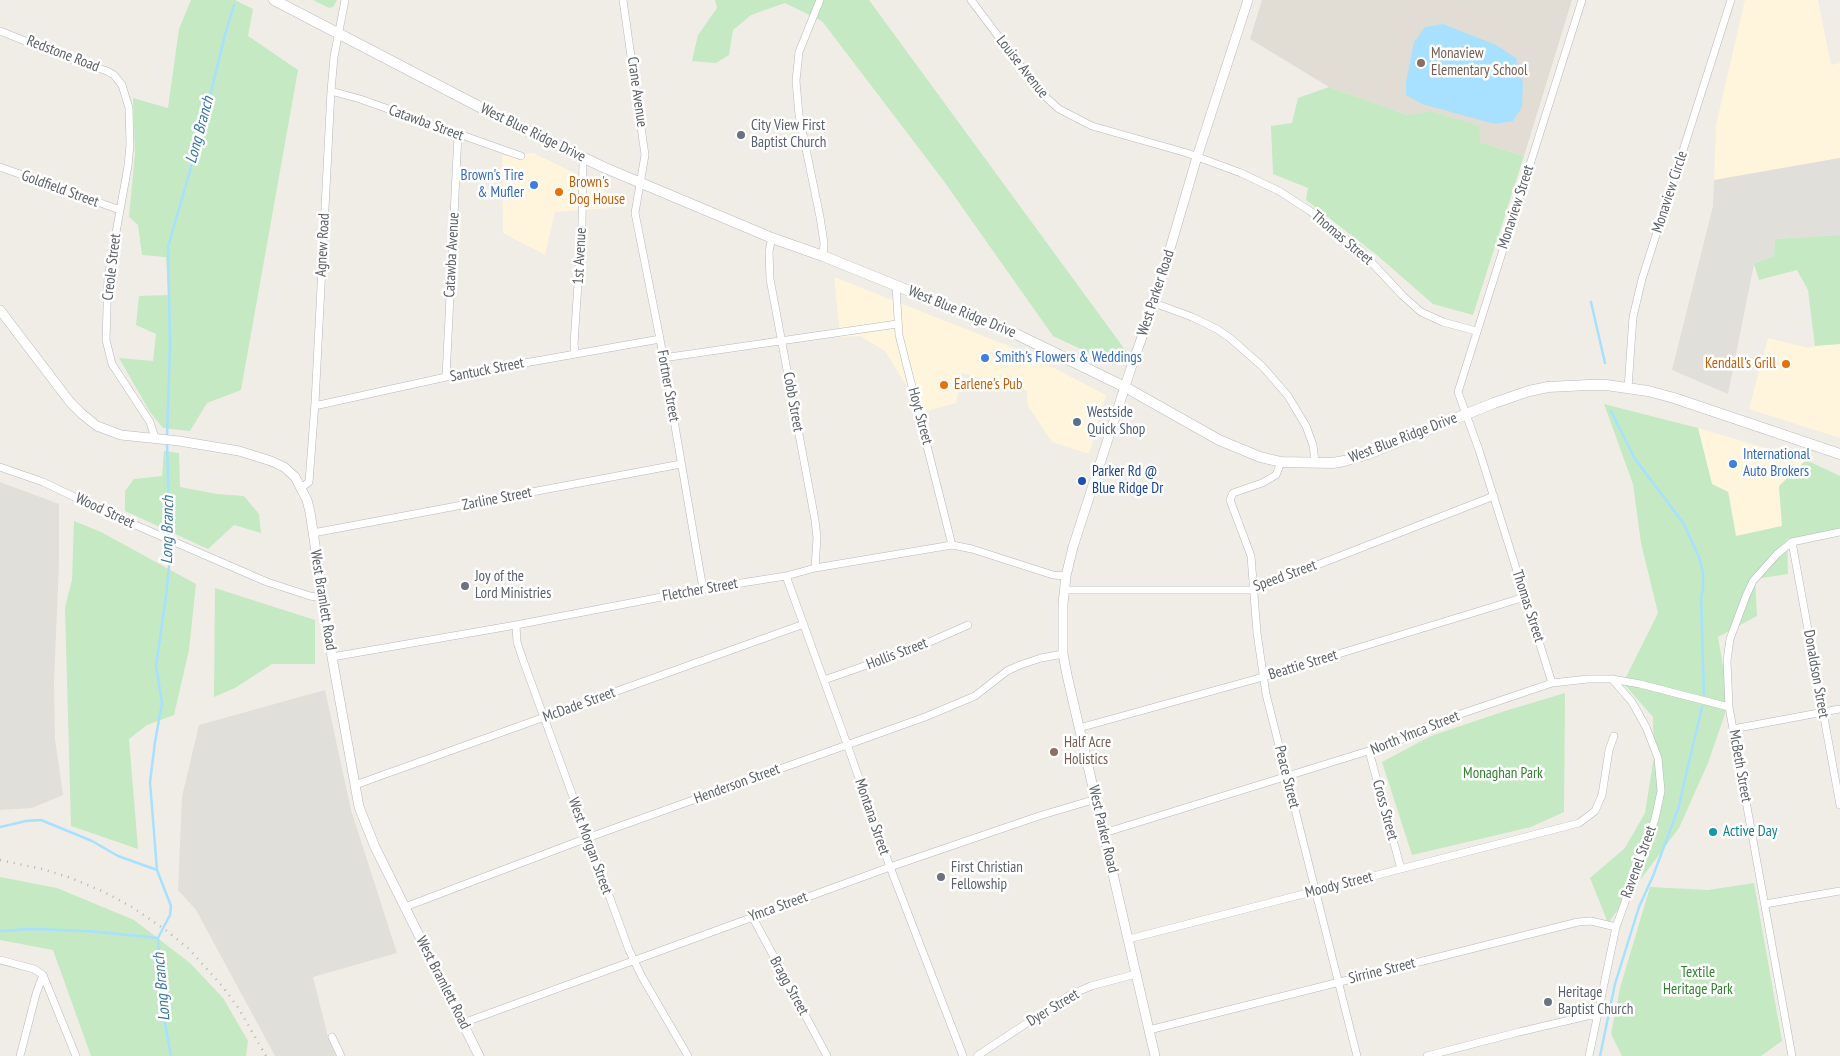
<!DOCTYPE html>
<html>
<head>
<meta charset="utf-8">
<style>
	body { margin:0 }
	canvas { display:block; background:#f0ede6 }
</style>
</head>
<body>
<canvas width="1840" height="1056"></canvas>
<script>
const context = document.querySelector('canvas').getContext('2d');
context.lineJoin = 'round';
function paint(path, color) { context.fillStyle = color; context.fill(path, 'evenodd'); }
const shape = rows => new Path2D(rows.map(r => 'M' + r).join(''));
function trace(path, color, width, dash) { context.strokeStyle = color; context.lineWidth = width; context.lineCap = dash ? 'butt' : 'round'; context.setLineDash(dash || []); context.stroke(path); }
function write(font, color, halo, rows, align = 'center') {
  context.font = font + ' "PT Sans Narrow",sans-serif'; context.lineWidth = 5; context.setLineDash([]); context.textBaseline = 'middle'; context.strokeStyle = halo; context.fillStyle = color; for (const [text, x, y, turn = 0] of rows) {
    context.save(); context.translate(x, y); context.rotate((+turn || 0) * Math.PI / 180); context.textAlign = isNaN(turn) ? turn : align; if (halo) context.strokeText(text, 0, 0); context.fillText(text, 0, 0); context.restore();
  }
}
paint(shape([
	[1745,0,1818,0,1831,65,1840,63,1840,158,1714,180,1716,125],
	[533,153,599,185,621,207,555,212,545,255,503,233,502,156],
	[834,277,1019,350,1106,395,1089,454,1052,442,1028,406,1027,391,962,373,956,403,923,412,885,351,860,336,840,337],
	[1768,338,1809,348,1820,345,1840,344,1840,438,1749,409],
	[1698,428,1806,460,1779,486,1782,526,1736,536,1729,492,1712,484]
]), '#fff4dc');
paint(shape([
	[1840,158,1840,235,1775,239,1774,256,1754,264,1728,394,1672,370,1713,206,1714,180],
	[0,482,59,504,59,563,54,683,55,739,63,795,32,808,0,810],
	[325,690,351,810,397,953,313,977,328,1037,336,1056,275,1056,196,910,178,890,182,797,199,725]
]), '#e1dfda');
paint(shape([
	[1262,0,1572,0,1524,156,1480,142,1478,126,1431,111,1408,115,1329,87,1250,39]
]), '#e1dcd4');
paint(shape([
	[191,0,235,0,253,9,248,36,298,70,241,390,207,403,190,431,163,428,150,412,119,358,153,361,156,334,136,325,139,296,168,295,166,257,142,255,138,225,129,217,135,154,133,98,168,108,179,29],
	[313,0,337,0,333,7,329,8],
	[715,0,869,0,1126,351,1115,365,1053,336,943,180,822,21,785,3,751,15,733,30,729,55,716,63,692,61,698,35,717,8],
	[1329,87,1408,115,1431,111,1479,126,1480,142,1524,156,1473,315,1433,304,1378,256,1306,200,1308,188,1273,174,1271,126,1292,123,1298,98],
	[1840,235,1840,344,1815,346,1808,290,1797,270,1759,280,1754,264,1774,256,1775,239],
	[1604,404,1698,428,1712,484,1728,492,1736,536,1782,526,1779,486,1806,460,1840,476,1840,530,1787,539,1788,574,1755,579,1757,616,1718,637,1729,702,1708,763,1679,828,1608,923,1590,878,1625,848,1645,813,1654,756,1653,717,1623,683,1658,613,1641,543,1633,484],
	[164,451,179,453,180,487,217,494,244,496,259,514,261,533,234,525,208,549,125,511,125,491,134,479,162,476],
	[74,521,101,532,196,584,189,650,174,715,147,725,129,739,138,849,71,826,65,607,72,580],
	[215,588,315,620,315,664,272,664,235,688,214,697],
	[1565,693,1564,812,1531,827,1412,855,1382,762,1431,736,1505,711],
	[0,877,57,888,134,920,190,963,223,998,248,1041,246,1056,91,1056,53,950,0,940],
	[1754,883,1782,1041,1761,1056,1622,1056,1611,1034,1620,988,1650,887,1708,890]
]), '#c5e9c2');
paint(shape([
	[1443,24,1496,45,1516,58,1523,83,1522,107,1513,121,1495,124,1422,104,1406,95,1406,82,1414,42,1425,27]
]), '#a7e1ff');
trace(shape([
	[1591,302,1605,363],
	[1611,411,1635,459,1684,524,1699,557,1703,572,1703,590,1701,597,1704,697],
	[167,437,170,345,168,247,202,129,225,35,234,5],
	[167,442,170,558,166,596,156,666,162,703,155,742,150,782,157,870,171,906,170,915,158,938,163,1012,171,1056],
	[0,827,26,821,41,820,92,841,118,856,157,870],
	[0,931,32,929,88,931,158,938],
	[1600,1056,1615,984,1639,907,1653,876,1678,809,1702,707]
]), '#a7e1ff', 2.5);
const minor = shape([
	[623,0,645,155,635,213,660,339,703,589],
	[820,0,799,52,796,81,799,115,820,217,824,243,823,256],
	[971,0,1040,92,1059,109,1092,126,1187,153,1241,173,1279,191,1310,211,1360,250,1403,296,1421,312,1443,322,1476,331],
	[0,31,70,59,107,71,114,75,122,85,129,108,130,145,128,166,108,277,106,340,112,364,150,422,155,438],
	[331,91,360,99,521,156],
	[0,167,120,210],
	[772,238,769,251,770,279,815,520,817,538,815,568],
	[896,286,899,335,952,545],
	[1154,303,1192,317,1217,329,1230,338,1263,367,1288,396,1306,426,1313,445,1315,462],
	[575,353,574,344,582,223,583,158],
	[663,358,897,324],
	[446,377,458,134],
	[1628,388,1633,317,1642,279,1731,0],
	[315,403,319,405,446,377,660,339],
	[1281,462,1276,475,1262,483,1233,493,1230,500,1251,556,1257,633,1266,694,1357,1056],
	[0,467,43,482,110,514,267,582,310,596,322,598],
	[301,488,309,482,315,403,331,91,334,57,345,0],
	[313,533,681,464],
	[1792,542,1840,805],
	[786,576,847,744,890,867,963,1056],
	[1064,590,1253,590,1494,496],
	[516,625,517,642,523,660,629,950,642,977,688,1056],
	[332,657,516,625,703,589,786,576,815,568,952,545,972,549,1053,575,1066,576],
	[824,680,916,648,968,625],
	[1552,683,1479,450,1458,392,1582,0],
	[1079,728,1263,677,1525,597],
	[1733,729,1840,709],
	[1369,751,1401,869],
	[355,785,804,624],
	[1104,833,1397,742,1431,724,1552,683,1588,679,1612,679,1640,684,1729,707],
	[1765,904,1840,891],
	[405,907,587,838,925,717,975,696,1007,671,1020,665,1041,658,1063,654],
	[752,916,827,1056],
	[1129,939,1579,823,1595,811,1602,795,1609,750,1614,736],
	[0,960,34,969,43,975,76,1056],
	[463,1023,890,867,1039,816,1096,799],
	[1149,1030,1578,922,1591,921,1616,927],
	[332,1037,341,1056],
	[20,1056,36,994,43,975],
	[977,1056,1068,996,1091,986,1136,974],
	[1427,1056,1519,1032,1587,1016,1596,1016],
	[1589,1056,1616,927,1655,819,1661,791,1658,758,1646,727,1632,702,1612,679],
	[1792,1056,1729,707,1727,661,1730,639,1746,596,1753,581,1777,554,1792,542,1840,532]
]);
const tertiary = shape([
	[0,310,70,402,82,414,97,426,121,435,179,441,239,451,271,461,284,467,295,477,307,500,310,512,332,657,359,807,375,847,479,1056],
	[1155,1056,1067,675,1063,654,1063,604,1066,576,1073,547,1131,368,1154,303,1197,157,1248,0]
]);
const secondary = shape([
	[274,0,501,118,603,167,772,238,823,256,1018,335,1125,387,1219,440,1260,457,1281,462,1333,463,1344,461,1368,454,1494,403,1529,391,1548,387,1588,385,1606,385,1648,391,1674,398,1840,454]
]);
trace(minor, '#b6b9bd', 8);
trace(tertiary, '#b6b9bd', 10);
trace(secondary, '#b7bbc0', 11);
trace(minor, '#fff', 7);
trace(tertiary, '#fff', 9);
trace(secondary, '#fff', 10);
trace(shape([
	[0,860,42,869,71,878,102,891,132,907,167,931,188,948,223,987,239,1009,266,1056]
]), '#b5b6b7', 2.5, [1, 6]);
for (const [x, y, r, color] of [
	[1421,63,5,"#8d6e63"],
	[741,135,5,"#6b7280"],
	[534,185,5,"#3f7fe0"],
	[559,192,5,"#e8710a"],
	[985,358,5,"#3f7fe0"],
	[1786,364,5,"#e8710a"],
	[944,385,5,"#e8710a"],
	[1077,422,5,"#5c6f8a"],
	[1733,464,5,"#3f7fe0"],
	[1082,481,5,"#1a4fb4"],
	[465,586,5,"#6b7280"],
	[1054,752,5,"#8d6e63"],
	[1713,832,5,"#0f9aa8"],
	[941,877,5,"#6b7280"],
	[1548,1002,5,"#6b7280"]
]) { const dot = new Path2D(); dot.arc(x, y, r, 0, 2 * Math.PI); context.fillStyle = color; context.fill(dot); trace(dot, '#fff', 2); }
write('15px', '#5d6367', '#fff', [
	["Redstone Road",63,54,21],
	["Louise Avenue",1022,67,52],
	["Crane Avenue",637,92,82],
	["Catawba Street",426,123,20],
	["West Blue Ridge Drive",533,133,26],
	["Goldfield Street",60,189,20],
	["Monaview Circle",1670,192,-72],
	["Monaview Street",1516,207,-72],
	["Thomas Street",1342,238,40],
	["Agnew Road",323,245,-87],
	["Catawba Avenue",452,255,-87],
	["1st Avenue",580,256,-87],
	["Creole Street",112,267,-83],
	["West Parker Road",1156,293,-72],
	["West Blue Ridge Drive",962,312,22],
	["Santuck Street",487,370,-11],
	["Fortner Street",668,386,80],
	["Cobb Street",793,402,80],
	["Hoyt Street",920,416,75],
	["West Blue Ridge Drive",1403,438,-21],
	["Zarline Street",497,499,-11],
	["Wood Street",105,511,25],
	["Speed Street",1285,576,-20],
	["Fletcher Street",700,590,-10],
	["West Bramlett Road",323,600,81],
	["Thomas Street",1528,606,72],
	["Hollis Street",897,654,-21],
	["Beattie Street",1303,665,-17],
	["Donaldson Street",1816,674,80],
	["McDade Street",579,705,-20],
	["North Ymca Street",1415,733,-22],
	["McBeth Street",1740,766,80],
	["Peace Street",1287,777,76],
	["Henderson Street",737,784,-20],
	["Cross Street",1385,810,75],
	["Montana Street",872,817,71],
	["West Parker Road",1103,829,77],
	["West Morgan Street",590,846,70],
	["Ravenel Street",1639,862,-70],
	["Moody Street",1339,885,-14],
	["Ymca Street",778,907,-20],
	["Sirrine Street",1382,971,-14],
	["West Bramlett Road",443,983,63],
	["Bragg Street",789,986,61],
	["Dyer Street",1053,1008,-31]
]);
write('15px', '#785e54', '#fff', [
	["Monaview",1431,54],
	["Elementary School",1431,71],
	["Half Acre",1064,743],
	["Holistics",1064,760]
], 'left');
write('15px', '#5b616d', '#fff', [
	["City View First",751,126],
	["Baptist Church",751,143],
	["Joy of the",475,577],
	["Lord Ministries",475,594],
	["First Christian",951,868],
	["Fellowship",951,885],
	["Heritage",1558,993],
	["Baptist Church",1558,1010]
], 'left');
write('15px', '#366cbe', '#fff', [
	["Brown's Tire",524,176,"right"],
	["& Mufler",524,193,"right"],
	["Smith's Flowers & Weddings",995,358],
	["International",1743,455],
	["Auto Brokers",1743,472]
], 'left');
write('15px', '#c56008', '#fff', [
	["Brown's",569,183],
	["Dog House",569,200],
	["Kendall's Grill",1776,364,"right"],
	["Earlene's Pub",954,385]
], 'left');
write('15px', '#4e5e75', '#fff', [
	["Westside",1087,413],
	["Quick Shop",1087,430]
], 'left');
write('15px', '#164399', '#fff', [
	["Parker Rd @",1092,472],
	["Blue Ridge Dr",1092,489]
], 'left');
write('15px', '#338330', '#fff', [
	["Monaghan Park",1503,774],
	["Textile",1698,973],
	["Heritage Park",1698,990]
]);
write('15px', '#0d838f', '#fff', [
	["Active Day",1723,832]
], 'left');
write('italic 16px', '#3977a5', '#fff', [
	["Long Branch",200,130,-75],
	["Long Branch",168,530,-89],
	["Long Branch",162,987,-95]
]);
</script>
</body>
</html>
